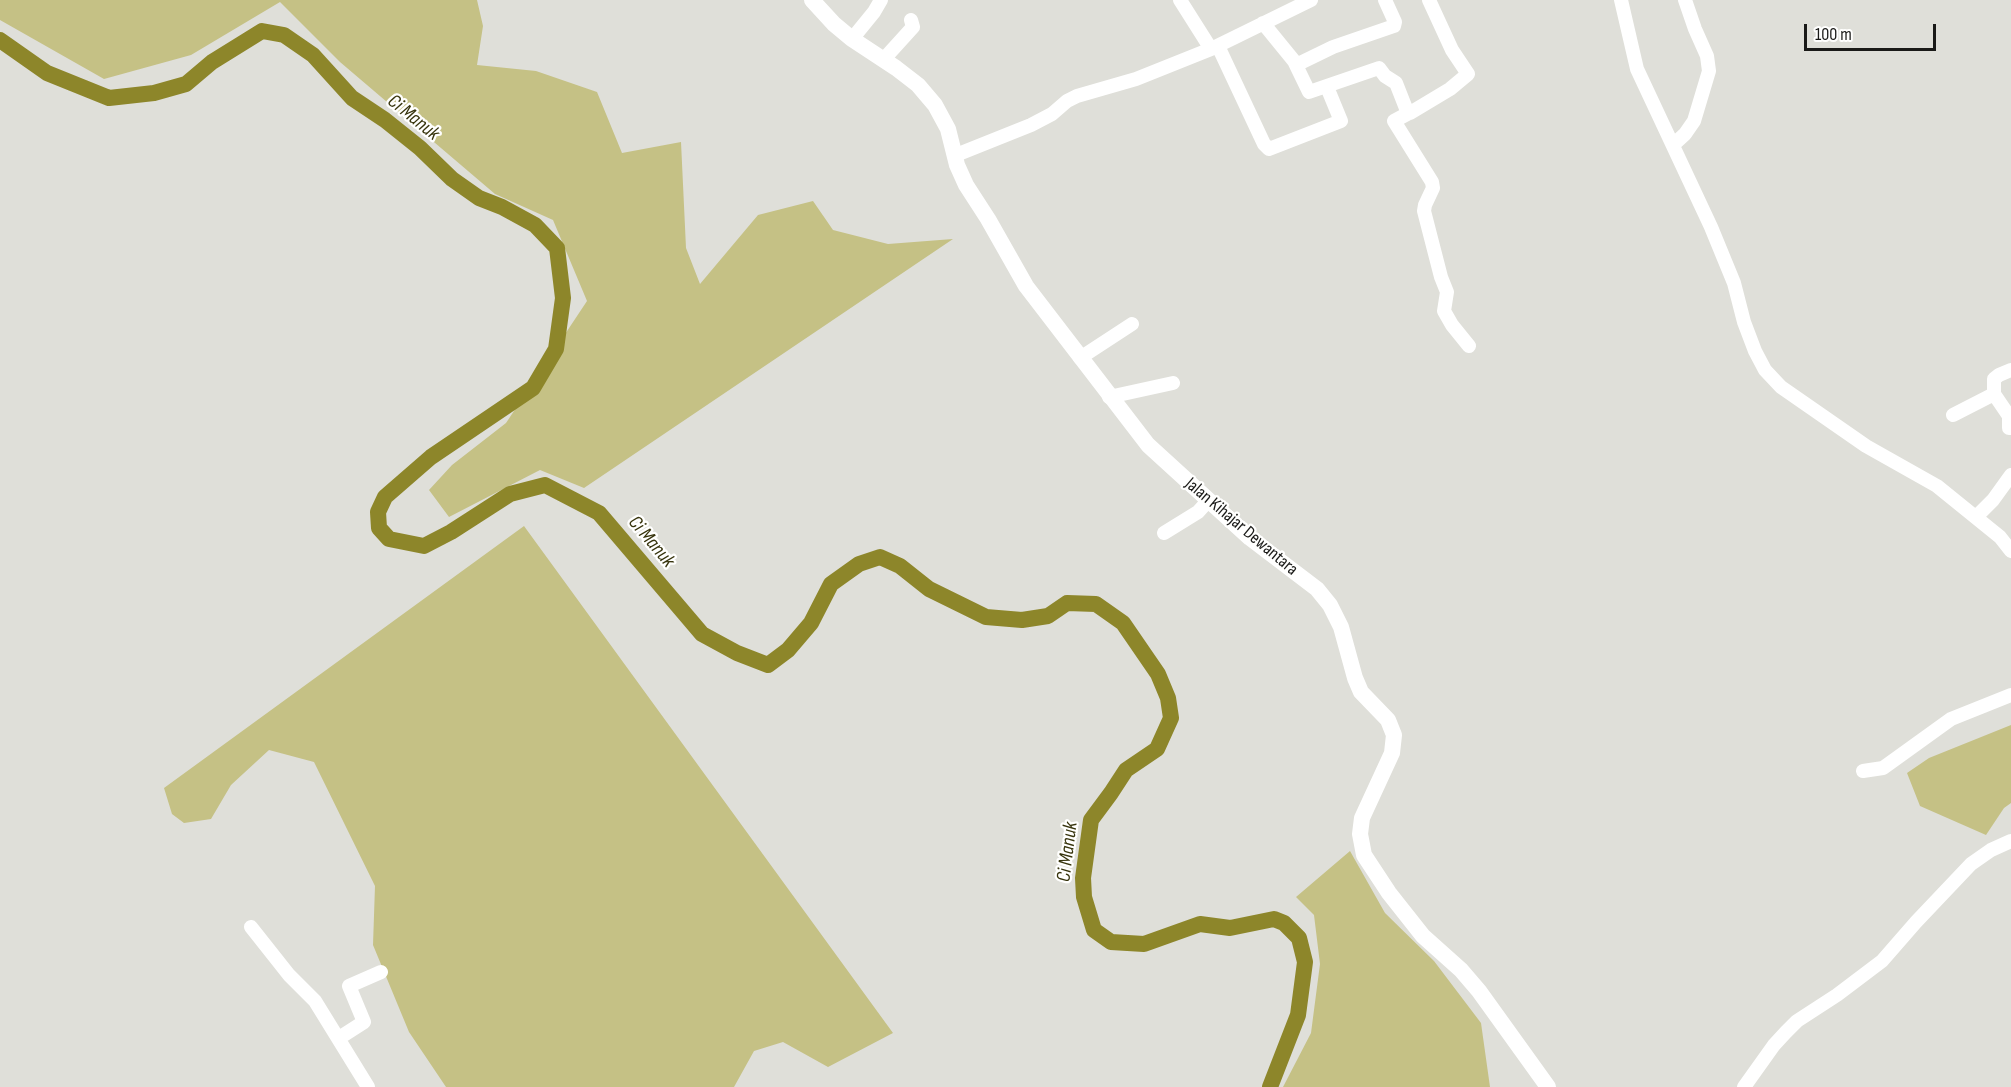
<!DOCTYPE html>
<html>
<head>
<meta charset="utf-8">
<style>
	body { margin:0 }
	#map { position:relative; width:2011px; height:1087px; overflow:hidden; background:#dfdfd9; font-family:"Sofia Sans Condensed",sans-serif }
	canvas { display:block }
	.scale { position:absolute; left:1804px; top:24px; width:132px; height:27px; box-sizing:border-box; border:3px solid #1a1a18; border-top:0; padding-left:8px; font-size:18px; line-height:21px; white-space:nowrap; color:#1a1a18; -webkit-text-stroke:4px #fffffe; paint-order:stroke }
</style>
</head>
<body>
<div id="map">
<canvas width="2011" height="1087"></canvas>
<div class="scale">100 m</div>
</div>
<script>
const context = document.querySelector('canvas').getContext('2d');
context.lineJoin = 'round';
function paint(path, color) { context.fillStyle = color; context.fill(path, 'evenodd'); }
const shape = rows => new Path2D(rows.map(r => 'M' + r).join(''));
function trace(path, color, width, dash) { context.strokeStyle = color; context.lineWidth = width; context.lineCap = dash ? 'butt' : 'round'; context.setLineDash(dash || []); context.stroke(path); }
function write(font, color, halo, rows, align = 'center') {
  context.font = font + ' "Sofia Sans Condensed",sans-serif'; context.lineWidth = 4.5; context.setLineDash([]); context.textBaseline = 'middle'; context.strokeStyle = halo; context.fillStyle = color; for (const [text, x, y, turn = 0] of rows) {
    context.save(); context.translate(x, y); context.rotate((+turn || 0) * Math.PI / 180); context.textAlign = isNaN(turn) ? turn : align; if (halo) context.strokeText(text, 0, 0); context.fillText(text, 0, 0); context.restore();
  }
}
paint(shape([
	[0,0,477,0,483,26,477,65,536,71,597,92,622,153,681,142,686,248,700,284,758,215,813,201,833,230,888,244,953,239,584,488,540,470,449,517,429,490,452,465,506,423,587,301,553,220,495,194,340,62,280,2,191,55,104,79,0,20],
	[524,526,893,1033,828,1067,783,1042,754,1051,734,1087,446,1087,409,1032,373,945,375,886,314,762,269,750,231,785,211,819,184,823,172,814,164,788],
	[2011,725,2011,803,2004,808,1986,835,1920,806,1907,773,1929,758],
	[1350,851,1385,913,1434,961,1481,1023,1490,1087,1283,1087,1311,1033,1320,964,1314,915,1296,897]
]), '#c5c185');
trace(shape([
	[0,40,47,73,109,98,154,93,186,84,212,62,262,31,284,35,313,55,352,98,385,120,420,148,452,179,479,198,502,207,535,225,557,248,563,298,556,349,533,388,431,457,385,497,378,512,379,528,389,539,424,546,451,532,510,494,545,485,599,513,702,634,737,653,768,665,788,650,811,623,831,584,859,564,880,557,900,566,929,589,986,617,1022,620,1048,616,1067,603,1096,604,1123,623,1158,674,1168,698,1171,718,1157,749,1126,770,1111,793,1091,820,1083,878,1084,897,1094,930,1111,942,1144,944,1200,924,1230,928,1274,919,1284,923,1299,938,1305,962,1298,1015,1270,1087]
]), '#8d862a', 16);
trace(shape([
	[1180,0,1211,49],
	[1621,0,1637,69,1711,227,1734,283,1744,322,1755,351,1765,370,1781,387,1866,446,1937,486,2000,537,2011,551],
	[1263,23,1294,61,1309,92,1379,68,1385,76,1396,83,1407,111,1410,113,1450,89,1468,74,1452,50,1429,0],
	[852,39,874,12,881,0],
	[1218,46,1264,144,1269,149,1341,121,1327,87],
	[884,59,913,27,911,20],
	[1296,65,1333,47,1394,26,1395,22,1385,0],
	[1409,113,1394,121,1432,182,1433,188,1425,205,1424,211,1441,277,1447,292,1444,311,1452,325,1469,346],
	[1673,145,1685,134,1694,121,1709,71,1707,56,1695,29,1685,0],
	[956,155,1031,125,1052,114,1067,101,1077,96,1136,79,1211,49,1311,0],
	[1080,358,1132,324],
	[1994,394,1994,379,1999,375,2011,370],
	[1109,397,1173,383],
	[1953,415,1994,394,2009,416,2009,428,2011,428],
	[1976,517,1993,500,2011,475],
	[1164,533,1198,512,1208,501],
	[1863,771,1883,768,1951,719,2011,695],
	[251,927,289,975,315,1001,368,1087],
	[339,1038,364,1022,349,986,381,972],
	[1744,1087,1774,1045,1786,1032,1797,1021,1837,995,1882,961,1916,922,1971,864,1991,850,2011,841]
]), '#fff', 14);
trace(shape([
	[812,0,834,24,852,39,896,68,918,85,935,105,948,129,957,165,966,185,988,219,1026,286,1148,445,1250,538,1317,589,1330,605,1341,627,1355,678,1361,692,1388,720,1394,735,1392,753,1362,818,1360,834,1364,855,1389,893,1423,936,1461,970,1479,991,1548,1087]
]), '#fff', 16);
write('18px', '#1a1a18', '#fffffe', [
	["Jalan Kihajar Dewantara",1241,527,40]
]);
write('italic 20px', '#37340d', '#fffffe', [
	["Ci Manuk",413,118,39],
	["Ci Manuk",651,542,50],
	["Ci Manuk",1068,852,-83]
]);
</script>
</body>
</html>
